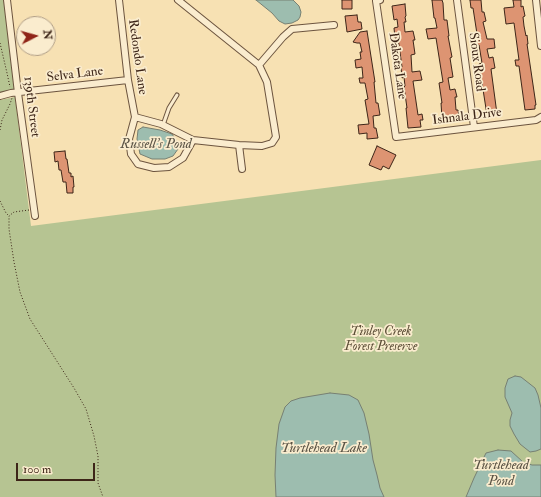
<!DOCTYPE html>
<html>
<head>
<meta charset="utf-8">
<style>
	body { margin:0 }
	#map { position:relative; width:541px; height:497px; overflow:hidden; background:#f7e1b3; font-family:"IM FELL Double Pica",serif }
	canvas { display:block }
	.north { position:absolute; left:16px; top:16px; width:40px; height:40px; box-sizing:border-box; background:#faecce; border:1px solid #ae9c85; border-radius:50%; rotate:84deg; font-size:11px; font-weight:700; line-height:16px; text-align:center; color:#3d2518 }
	.north::after { content:''; display:block; margin:auto; width:14px; height:18px; background:#8f2418; clip-path:polygon(50% 0,100% 100%,50% 72%,0 100%) }
	.scale { position:absolute; left:16px; top:463px; width:79px; height:18px; box-sizing:border-box; border:2px solid #3d2518; border-top:0; padding-left:5px; font-size:12px; line-height:14px; white-space:nowrap; color:#3d2518; -webkit-text-stroke:3px #faecce; paint-order:stroke }
</style>
</head>
<body>
<div id="map">
<canvas width="541" height="497"></canvas>
<div class="north">N</div>
<div class="scale">100 m</div>
</div>
<script>
const context = document.querySelector('canvas').getContext('2d');
context.lineJoin = 'round';
function paint(path, color) { context.fillStyle = color; context.fill(path, 'evenodd'); }
const shape = rows => new Path2D(rows.map(r => 'M' + r).join(''));
function trace(path, color, width, dash) { context.strokeStyle = color; context.lineWidth = width; context.lineCap = dash ? 'butt' : 'round'; context.setLineDash(dash || []); context.stroke(path); }
function write(font, color, halo, rows, align = 'center') {
  context.font = font + ' "IM FELL Double Pica",serif'; context.lineWidth = 3.5; context.setLineDash([]); context.textBaseline = 'middle'; context.strokeStyle = halo; context.fillStyle = color; for (const [text, x, y, turn = 0] of rows) {
    context.save(); context.translate(x, y); context.rotate((+turn || 0) * Math.PI / 180); context.textAlign = isNaN(turn) ? turn : align; if (halo) context.strokeText(text, 0, 0); context.fillText(text, 0, 0); context.restore();
  }
}
paint(shape([
	[0,0,4,0,15,87,14,89,11,91,0,93],
	[15,97,31,226,541,160,541,497,0,497,0,100]
]), '#b6c492');
const water = shape([
	[256,0,293,0,299,6,301,12,300,17,298,20,292,23,285,24,279,21,272,13,256,0],
	[143,127,160,130,172,134,176,140,178,149,173,156,165,159,152,159,140,154,137,139,138,130,143,127],
	[515,376,521,377,535,388,538,395,541,408,541,449,536,451,530,452,520,444,514,434,510,426,510,420,512,413,505,397,505,388,508,379,515,376],
	[330,393,349,395,358,400,364,413,369,434,373,460,377,475,380,488,384,497,276,497,275,475,276,448,279,424,285,407,291,401,300,398,330,393],
	[498,450,511,451,523,462,532,465,541,465,541,497,466,497,474,478,486,453,498,450]
]);
paint(water, '#9dbdaf');
trace(water, '#778073', 1);
const building = shape([
	[342,0,352,0,352,9,342,9,342,0],
	[432,0,442,0,443,3,444,20,447,20,449,36,448,36,452,57,450,58,453,77,448,78,450,90,455,89,457,97,455,97,456,110,458,110,459,117,442,118,441,103,442,103,439,83,443,82,436,38,428,39,426,29,437,28,435,18,434,18,432,0],
	[470,0,481,0,482,12,484,12,486,21,483,22,487,39,494,39,495,48,487,49,489,58,493,57,495,68,491,69,497,114,487,115,479,64,482,63,479,45,476,45,475,34,477,34,473,8,471,8,470,0],
	[513,0,521,0,521,7,523,6,525,16,523,17,524,26,526,36,527,35,528,44,527,44,536,105,535,105,535,109,525,110,519,66,516,66,515,60,519,60,514,23,506,24,504,8,514,7,513,0],
	[405,4,406,16,405,17,406,22,404,22,405,32,413,31,415,40,413,40,415,54,411,55,412,72,420,71,422,80,413,81,418,115,422,114,423,120,420,120,421,127,408,128,406,108,407,108,404,87,405,86,404,77,402,78,401,67,402,67,398,38,395,38,394,28,398,27,397,19,394,20,392,6,405,4],
	[357,15,358,22,361,22,362,29,347,32,345,16,357,15],
	[367,31,375,82,374,82,376,103,378,103,380,115,373,116,374,128,376,128,378,138,367,139,367,133,359,134,358,125,369,124,365,100,368,99,365,83,360,83,359,78,363,78,362,67,356,68,355,60,361,59,360,52,362,52,360,43,357,43,353,42,360,32,367,31],
	[377,146,396,155,389,169,383,166,381,170,369,165,377,146],
	[65,151,66,159,67,159,69,173,71,173,71,177,73,176,74,187,73,187,73,193,67,193,66,182,63,182,61,170,59,170,58,161,55,162,54,152,65,151]
]);
paint(building, '#dd9472');
trace(building, '#3d2518', 1);
const lane = shape([
	[163,125,169,108,177,95]
]);
const street = shape([
	[7,0,18,93,35,216],
	[119,0,128,80,135,117,129,139,131,154,138,164,154,168,169,167,183,158,193,140,239,145,262,146,272,143,276,137,267,82,259,65,178,0],
	[380,0,376,1,396,137,536,120,541,117],
	[457,0,474,127],
	[536,0,541,46],
	[259,65,283,37,292,29,334,25],
	[0,96,11,93,128,80],
	[135,117,161,124,193,140],
	[239,145,242,169]
]);
trace(lane, '#6c543f', 5);
trace(street, '#6c543f', 8);
trace(shape([
	[0,43,7,73,10,87],
	[0,130,2,120,10,104,12,98],
	[0,201,6,213,9,216],
	[29,210,14,212,9,216,9,229,14,262,20,292,30,319,74,388,86,409,94,436,98,456,98,483,103,497]
]), '#3d2518', 1, [1, 2]);
trace(lane, '#faecce', 3);
trace(street, '#faecce', 6);
write('13px', '#3d2518', '#faecce', [
	["Redondo Lane",137,57,82],
	["Sioux Road",476,62,83],
	["Dakota Lane",397,66,82],
	["Selva Lane",75,75,-7],
	["139th Street",31,107,83],
	["Ishnala Drive",467,117,-7]
]);
write('italic 13px', '#5b4d36', '#faecce', [
	["Tinley Creek",381,332],
	["Forest Preserve",381,347]
]);
write('italic 14px', '#5a5345', '#faecce', [
	["Russell's Pond",156,145],
	["Turtlehead Lake",324,449],
	["Turtlehead",501,466],
	["Pond",501,482]
]);
</script>
</body>
</html>
